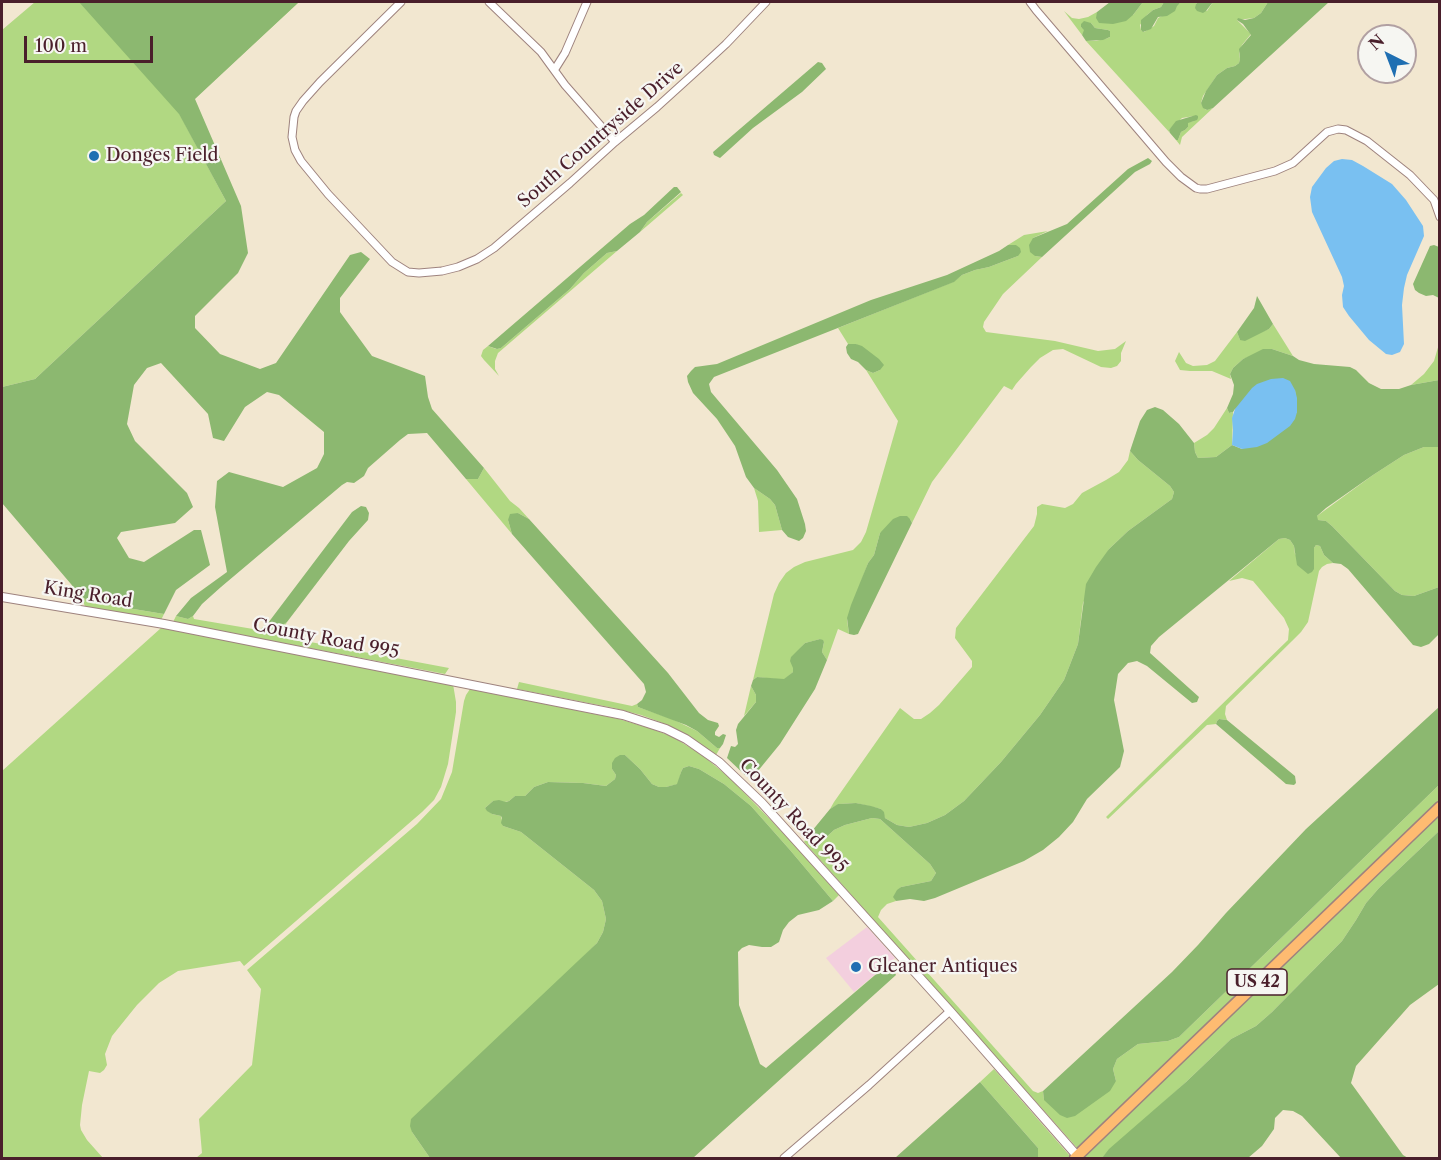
<!DOCTYPE html>
<html>
<head>
<meta charset="utf-8">
<style>
	body { margin:0 }
	#map { position:relative; width:1441px; height:1160px; overflow:hidden; background:#f2e7d0; font-family:"Libre Caslon Text",serif }
	canvas { display:block }
	.frame { position:absolute; inset:0; border:3px solid #4a1f2b; pointer-events:none }
	.north { position:absolute; left:1357px; top:24px; width:60px; height:60px; box-sizing:border-box; background:#f6f6f2; border:2px solid #b1a0a2; border-radius:50%; rotate:318deg; font-size:16px; font-weight:700; line-height:24px; text-align:center; color:#4a1f2b }
	.north::after { content:''; display:block; margin:auto; width:21px; height:27px; background:#1f6fb2; clip-path:polygon(50% 0,100% 100%,50% 72%,0 100%) }
	.scale { position:absolute; left:24px; top:36px; width:129px; height:27px; box-sizing:border-box; border:3px solid #4a1f2b; border-top:0; padding-left:8px; font-size:18px; line-height:21px; white-space:nowrap; color:#4a1f2b; -webkit-text-stroke:4px #f6f6f2; paint-order:stroke }
</style>
</head>
<body>
<div id="map">
<canvas width="1441" height="1160"></canvas>
<div class="frame"></div>
<div class="north">N</div>
<div class="scale">100 m</div>
</div>
<script>
const context = document.querySelector('canvas').getContext('2d');
context.lineJoin = 'round';
function paint(path, color) { context.fillStyle = color; context.fill(path, 'evenodd'); }
const shape = rows => new Path2D(rows.map(r => 'M' + r).join(''));
function trace(path, color, width, dash) { context.strokeStyle = color; context.lineWidth = width; context.lineCap = dash ? 'butt' : 'round'; context.setLineDash(dash || []); context.stroke(path); }
function write(font, color, halo, rows, align = 'center') {
  context.font = font + ' "Libre Caslon Text",serif'; context.lineWidth = 4.5; context.setLineDash([]); context.textBaseline = 'middle'; context.strokeStyle = halo; context.fillStyle = color; for (const [text, x, y, turn = 0] of rows) {
    context.save(); context.translate(x, y); context.rotate((+turn || 0) * Math.PI / 180); context.textAlign = isNaN(turn) ? turn : align; if (halo) context.strokeText(text, 0, 0); context.fillText(text, 0, 0); context.restore();
  }
}
paint(shape([
	[867,927,895,958,854,992,826,958]
]), '#f3cfde');
paint(shape([
	[35,2,299,2,179,113,226,201,35,379,2,387,2,30],
	[1143,2,1160,3,1160,2,1164,2,1161,7,1153,10,1147,15,1140,25,1141,30,1144,32,1154,26,1158,18,1162,16,1180,3,1180,2,1198,2,1196,4,1207,11,1213,2,1268,2,1261,13,1254,18,1237,20,1251,34,1242,45,1239,53,1240,59,1239,63,1235,66,1227,68,1217,75,1203,96,1201,103,1206,110,1213,108,1182,137,1180,145,1176,140,1178,140,1181,132,1185,130,1188,127,1188,122,1194,121,1194,116,1182,118,1169,130,1170,133,1086,41,1096,41,1108,38,1110,37,1110,31,1108,30,1095,28,1091,23,1081,27,1085,30,1082,35,1064,11,1072,18,1079,19,1088,17,1097,12,1097,18,1133,15],
	[681,193,683,195,640,232,647,222],
	[1048,231,1033,238,1035,256,1042,257,1003,294,984,322,983,327,986,332,1055,341,1098,351,1115,349,1126,341,1121,353,1121,361,1117,366,1111,368,1101,367,1063,349,1053,350,1040,358,1031,367,1016,384,1012,390,1004,386,932,482,912,523,910,519,880,533,874,555,868,563,847,620,849,634,838,629,827,660,822,652,824,642,820,639,813,641,805,643,798,651,793,672,784,680,757,677,753,680,774,594,779,583,786,573,794,567,805,562,853,550,861,542,866,532,898,421,866,370,873,373,880,370,856,344,848,344,838,328,953,282,962,275,975,270,989,267,1018,256,1016,245,1008,245,1024,235],
	[617,251,498,353,495,361,495,369,499,376,484,360,481,356,483,350,488,346,496,349,501,348,570,289,584,273,607,253],
	[1273,324,1293,356,1272,349,1243,359,1233,368,1230,374,1231,379,1212,371,1190,371,1180,370,1175,361,1179,352,1186,363,1193,366,1207,365,1215,361,1237,332,1240,340,1269,329],
	[1439,344,1439,380,1411,385,1424,374,1434,361],
	[1227,408,1229,413,1233,412,1232,445,1216,457,1198,458,1195,452,1194,443,1207,435,1214,428],
	[1424,447,1439,447,1439,587,1414,596,1402,595,1395,591,1332,526,1326,521,1317,520,1317,516,1373,475,1404,455],
	[1130,451,1138,460,1170,486,1174,492,1172,499,1128,531,1109,549,1083,603,1078,644,1064,680,1040,715,1001,762,964,801,945,815,927,823,909,827,897,825,885,818,881,809,856,803,839,804,830,809,834,802,900,708,914,719,921,719,930,713,939,705,972,667,972,661,955,638,956,628,1034,526,1037,514,1037,507,1042,504,1065,508,1073,504,1082,493,1106,480,1119,472,1128,460],
	[484,468,510,501,519,508,529,519,518,513,508,520,512,534,466,479,478,479],
	[754,488,770,499,775,505,782,530,759,532,758,501],
	[1285,538,1290,540,1294,546,1295,554,1314,569,1314,548,1316,545,1320,546,1324,555,1333,563,1327,564,1322,567,1319,571,1308,622,1301,632,1292,641,1226,706,1225,714,1227,720,1219,719,1217,721,1216,724,1207,725,1108,819,1106,817,1288,640,1289,629,1284,618,1253,581,1242,578,1229,581,1279,539],
	[82,597,91,602,164,614,161,620,85,607],
	[176,616,188,619,193,616,194,619,259,630,268,623,269,626,275,628,280,627,287,622,283,630,285,635,289,638,449,668,445,674,173,622],
	[161,628,453,684,456,702,456,712,448,764,441,787,434,800,422,812,244,966,240,961,178,971,159,983,137,1005,112,1036,105,1054,107,1065,104,1070,100,1073,89,1071,82,1105,80,1125,81,1130,87,1140,103,1158,2,1158,2,771],
	[519,682,632,706,637,704,638,707,672,719,697,731,717,748,720,748,716,755,690,737,660,722,641,715,614,708,517,689],
	[751,686,756,695,756,702,744,716],
	[470,689,619,719,652,729,673,737,702,755,730,778,790,840,839,895,833,901,790,850,751,806,724,784,699,769,689,766,683,768,681,772,678,784,666,787,659,787,652,784,640,769,625,755,612,769,616,775,615,779,606,786,583,783,548,782,534,787,525,796,515,796,509,801,505,802,493,801,485,808,492,814,501,816,503,826,521,832,594,890,602,901,606,919,603,932,597,943,412,1132,430,1158,196,1158,202,1153,199,1119,252,1065,261,989,247,970,417,824,441,799,452,772,464,701,466,695],
	[1439,785,1439,805,1078,1149,804,842,807,837,814,845,820,843,834,830,845,825,872,818,880,819,930,864,936,873,931,881,901,887,894,896,896,901,887,904,881,910,878,917,1033,1091,1038,1093,1043,1091,1044,1100,1116,1081,1113,1069,1117,1059,1138,1044,1168,1041,1179,1037],
	[1439,809,1439,831,1379,888,1366,903,1356,920,1342,941,1272,1012,1256,1026,1231,1039,1186,1082,1102,1158,1085,1158,1083,1156],
	[994,1069,1070,1156,1067,1158,1038,1158,1038,1148,980,1082]
]), '#b1d882');
paint(shape([
	[79,2,299,2,195,99,241,206,248,253,238,273,195,316,195,328,220,354,260,369,276,363,350,255,361,252,370,259,340,298,340,312,372,356,425,376,428,397,432,409,484,468,478,479,466,479,427,433,408,434,400,440,368,468,364,476,354,483,347,482,342,485,221,587,202,604,193,616,188,619,176,616,191,598,227,572,215,507,217,481,229,472,283,487,317,468,324,454,324,432,279,395,267,392,245,407,224,441,213,438,208,414,161,363,147,368,134,385,127,424,135,441,187,493,193,507,175,523,121,532,117,538,129,558,144,562,194,530,201,530,210,565,176,590,164,614,91,602,82,597,2,503,2,387,35,379,226,201,179,114],
	[1110,2,1143,2,1133,15,1126,21,1113,24,1099,23,1096,18,1097,12],
	[1164,2,1180,2,1180,3,1177,6,1175,11,1167,16,1158,17,1151,29,1143,32,1141,30,1141,20,1153,10,1161,7],
	[1198,2,1213,2,1206,11,1203,13,1197,11,1195,8,1196,4],
	[1268,2,1329,2,1213,108,1207,110,1203,108,1201,103,1206,91,1217,75,1227,68,1235,66,1239,63,1240,59,1239,49,1251,35,1243,24,1237,20,1238,18,1245,20,1254,18,1261,13],
	[1084,21,1091,23,1095,28,1108,30,1110,31,1110,37,1103,40,1086,41,1082,35,1084,30,1081,27,1081,24],
	[818,62,822,63,826,69,802,92,753,128,720,158,714,155,713,152],
	[1196,115,1198,116,1198,118,1197,120,1188,123,1188,127,1185,130,1181,132,1178,140,1176,140,1170,133,1169,130,1176,121],
	[1148,158,1152,161,1150,164,1135,172,1042,257,1035,256,1030,252,1029,245,1033,238,1067,224,1128,169],
	[674,187,677,187,681,192,647,222,640,232,617,251,607,253,584,273,570,289,501,348,497,349,488,346,630,224,644,215],
	[1008,245,1016,245,1020,248,1021,252,1018,256,989,267,975,270,962,275,954,282,714,377,709,384,711,392,777,470,797,499,805,524,806,531,803,538,799,541,788,537,782,530,775,505,770,499,754,488,746,477,735,446,717,419,693,393,688,382,687,376,691,371,695,367,717,364,871,300,947,275,999,251],
	[1434,245,1439,247,1439,298,1433,295,1426,296,1419,293,1415,290,1413,284,1430,246],
	[1257,296,1273,324,1269,329,1245,341,1240,340,1237,332,1254,308],
	[848,344,856,344,862,346,879,359,884,365,880,370,873,373,866,370,858,362,851,359,847,353,846,347],
	[1263,349,1272,349,1293,356,1299,360,1314,364,1350,367,1356,370,1369,383,1381,389,1399,389,1411,385,1439,380,1439,447,1424,447,1404,455,1373,475,1326,508,1317,516,1318,520,1326,521,1332,526,1395,591,1402,595,1414,596,1439,587,1439,634,1429,644,1421,647,1413,645,1348,569,1341,564,1333,563,1324,555,1320,546,1316,545,1314,548,1314,569,1312,572,1308,574,1297,565,1294,546,1290,540,1285,538,1279,539,1159,637,1151,646,1150,653,1199,697,1197,702,1192,703,1147,666,1137,661,1128,663,1118,674,1114,700,1124,751,1120,767,1087,799,1073,822,1059,837,1043,850,1024,861,935,898,924,901,910,899,896,901,893,897,897,890,901,887,931,881,936,873,930,864,880,819,872,818,845,825,834,830,820,843,814,845,807,837,830,809,838,804,856,803,871,806,881,809,884,812,885,818,897,825,909,827,927,823,945,815,964,801,1001,762,1040,715,1064,680,1078,644,1086,584,1096,567,1109,549,1128,531,1172,499,1174,492,1170,486,1138,460,1130,451,1140,421,1147,410,1155,407,1163,410,1179,424,1194,443,1195,452,1198,458,1216,457,1232,445,1242,449,1297,412,1295,390,1235,409,1233,412,1229,413,1227,408,1233,394,1234,385,1230,374,1233,368,1243,359],
	[361,506,366,507,369,513,368,520,349,541,287,622,280,627,269,626,268,623,352,512],
	[518,513,529,519,668,673,699,713,708,720,718,723,719,726,715,732,715,735,719,737,723,734,726,735,723,744,720,748,717,748,697,731,686,725,638,707,637,704,642,700,646,692,644,684,512,534,508,520,510,514],
	[900,516,907,516,910,519,912,523,858,634,854,635,849,634,847,618,851,605,868,563,874,555,880,533,893,519],
	[820,639,823,640,824,642,822,652,827,660,815,689,780,744,753,777,746,776,727,758,731,746,735,747,738,744,736,730,738,724,756,702,756,695,751,686,753,680,757,677,784,679,793,672,793,668,790,661,791,657,805,643],
	[1439,707,1439,785,1179,1037,1168,1041,1138,1044,1117,1059,1113,1069,1116,1081,1110,1091,1075,1116,1067,1118,1060,1115,1044,1100,1043,1091,1172,972,1198,945,1226,913,1306,829],
	[1219,719,1227,720,1295,776,1296,783,1294,785,1286,784,1216,724,1217,721],
	[620,755,625,755,640,769,652,784,659,787,666,787,677,784,681,772,683,768,689,766,699,769,724,784,751,806,790,850,833,901,819,910,798,915,789,922,783,930,779,942,771,947,762,947,749,945,742,948,738,952,739,1005,760,1064,766,1068,888,964,892,966,896,975,693,1158,430,1158,412,1132,410,1126,411,1119,597,943,603,932,606,919,602,901,594,890,521,832,503,826,501,823,502,818,501,816,492,814,487,811,485,808,493,801,499,800,506,802,509,801,515,796,525,796,534,787,548,782,583,783,606,786,615,779,616,775,612,769,612,763,615,758],
	[1439,831,1439,984,1410,1005,1356,1066,1351,1083,1403,1155,1408,1158,1341,1158,1302,1116,1293,1111,1283,1110,1275,1118,1274,1129,1262,1146,1248,1158,1102,1158,1109,1149,1186,1082,1231,1039,1256,1026,1272,1012,1342,941,1356,920,1366,903,1379,888],
	[980,1082,1038,1148,1038,1158,895,1158]
]), '#8cb870');
paint(shape([
	[1342,159,1352,160,1363,166,1392,184,1406,200,1423,226,1424,236,1407,275,1404,288,1402,305,1404,344,1400,352,1392,355,1386,354,1369,340,1349,316,1343,307,1342,295,1344,286,1342,277,1312,212,1310,197,1312,187,1326,168,1334,161],
	[1283,378,1290,381,1295,390,1297,398,1297,412,1295,419,1290,426,1267,443,1257,447,1242,449,1232,445,1233,430,1232,418,1235,409,1252,388,1257,384,1271,379]
]), '#79c0f1');
const minor = shape([
	[401,2,320,82,303,101,296,111,294,117,292,137,295,150,301,161,328,194,392,262,408,272,419,273,442,271,458,267,477,259,494,248,570,183,615,142,657,107,700,68,726,44,766,2],
	[489,2,541,52,565,85,615,142],
	[1030,2,1036,10,1166,162,1181,177,1196,188,1200,189,1207,189,1275,171,1293,163,1327,132,1338,129,1346,130,1367,141,1410,175,1434,200,1440,217],
	[555,69,565,53,587,2],
	[784,1158,869,1085,950,1011]
]);
const tertiary = shape([
	[2,597,164,624,623,715,666,729,686,739,719,762,762,803,950,1011,1079,1158]
]);
const primary = shape([
	[1075,1158,1440,807]
]);
trace(minor, '#9e837e', 9);
trace(tertiary, '#9e837e', 10);
trace(primary, '#9e837e', 13);
trace(minor, '#fff', 7);
trace(tertiary, '#fff', 8);
trace(primary, '#febb71', 10);
for (const [x, y, r, color] of [
	[94,156,6,"#1f6fb2"],
	[856,967,6,"#1f6fb2"]
]) { const dot = new Path2D(); dot.arc(x, y, r, 0, 2 * Math.PI); context.fillStyle = color; context.fill(dot); trace(dot, '#f6f6f2', 2); }
for (const [x, y, w] of [
	[1257,982,60]
]) { const box = new Path2D(); box.roundRect(x - w / 2, y - 13, w, 26, 4.5); context.fillStyle = '#f6f6f2'; context.fill(box); trace(box, '#4a1f2b', 1.5); }
write('bold 16px', '#4a1f2b', null, [
	["US 42",1257,982]
]);
write('18px', '#4a1f2b', '#f6f6f2', [
	["South Countryside Drive",601,135,-41],
	["King Road",88,595,9],
	["County Road 995",326,639,11],
	["County Road 995",793,816,47]
]);
write('18px', '#4a1f2b', '#f6f6f2', [
	["Donges Field",106,156],
	["Gleaner Antiques",868,967]
], 'left');
</script>
</body>
</html>
